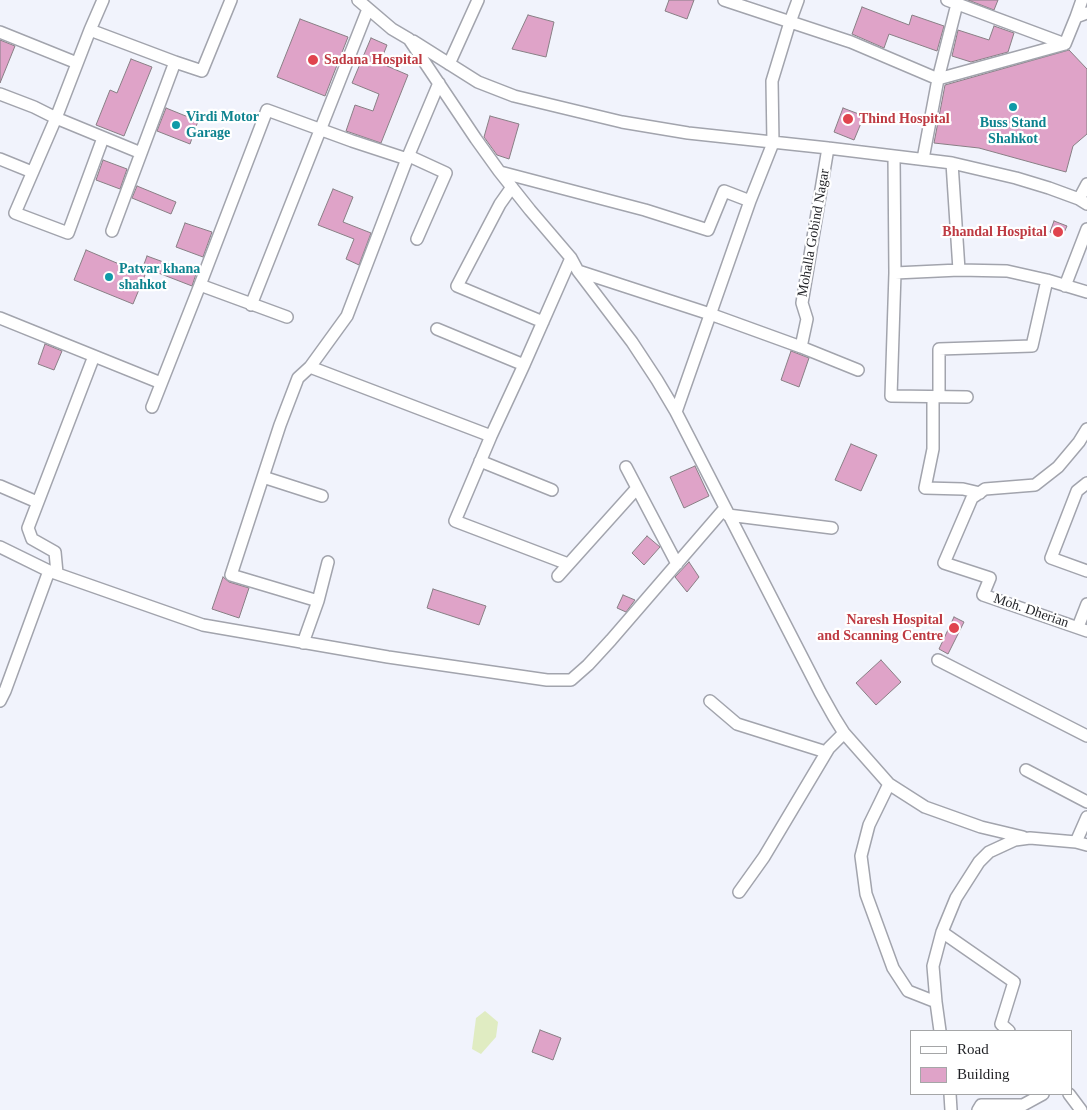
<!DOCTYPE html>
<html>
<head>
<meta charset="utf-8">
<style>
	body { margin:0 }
	#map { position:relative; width:1087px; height:1110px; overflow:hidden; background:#f1f3fc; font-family:"Times New Roman",serif }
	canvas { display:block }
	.legend { position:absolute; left:910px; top:1030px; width:162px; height:65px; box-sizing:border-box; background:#fff; border:1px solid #a5a6a7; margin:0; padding:6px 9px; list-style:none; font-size:15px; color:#1f2024 }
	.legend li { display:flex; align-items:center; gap:10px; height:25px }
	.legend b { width:25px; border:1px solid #a5a6a7 }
</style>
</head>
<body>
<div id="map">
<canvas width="1087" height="1110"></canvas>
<ul class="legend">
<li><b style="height:6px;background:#fff"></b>Road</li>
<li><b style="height:14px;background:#dfa3c8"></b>Building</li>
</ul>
</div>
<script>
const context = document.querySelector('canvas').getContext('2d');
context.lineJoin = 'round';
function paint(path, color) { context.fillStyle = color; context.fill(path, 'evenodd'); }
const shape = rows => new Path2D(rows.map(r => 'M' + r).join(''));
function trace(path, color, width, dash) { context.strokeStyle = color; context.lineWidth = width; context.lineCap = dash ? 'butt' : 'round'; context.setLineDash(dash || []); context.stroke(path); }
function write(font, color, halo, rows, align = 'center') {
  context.font = font + ' "Times New Roman",serif'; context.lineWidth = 4.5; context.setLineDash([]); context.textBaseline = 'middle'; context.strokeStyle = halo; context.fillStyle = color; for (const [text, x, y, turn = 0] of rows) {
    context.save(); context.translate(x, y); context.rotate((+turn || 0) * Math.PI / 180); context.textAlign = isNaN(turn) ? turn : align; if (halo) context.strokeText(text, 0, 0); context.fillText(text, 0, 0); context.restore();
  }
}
paint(shape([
	[485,1011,498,1022,496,1037,481,1054,472,1049,476,1018]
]), '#e0ecc2');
const building = shape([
	[669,0,694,0,687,19,665,11,669,0],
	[968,0,998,0,994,10,968,0],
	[862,7,909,25,912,15,944,26,937,51,889,34,884,48,852,34,862,7],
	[528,15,554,22,546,57,512,49,528,15],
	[300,19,348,37,325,96,277,77,300,19],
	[994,26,1014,33,1008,52,971,62,952,56,958,30,989,40,994,26],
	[371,38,387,45,380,63,408,75,381,143,346,131,355,105,373,111,379,94,352,83,371,38],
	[0,40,15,46,0,83,0,40],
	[1069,50,1087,69,1087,134,1073,146,1066,172,979,148,934,143,945,85,1069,50],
	[131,59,152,67,124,136,96,125,110,90,117,93,131,59],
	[166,108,198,121,190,144,157,131,166,108],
	[843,108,864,116,854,140,834,132,843,108],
	[490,116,519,124,509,159,497,155,484,137,490,116],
	[103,160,127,169,120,189,96,180,103,160],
	[137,186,176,202,171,214,132,198,137,186],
	[333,189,353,197,343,222,371,233,359,265,346,259,354,239,318,225,333,189],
	[1054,221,1067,226,1062,237,1050,232,1054,221],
	[185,223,212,232,203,257,176,247,185,223],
	[86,250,145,275,133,304,74,280,86,250],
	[147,256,196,274,192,286,143,267,147,256],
	[45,344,62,351,54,370,38,364,45,344],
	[791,351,809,358,799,387,781,380,791,351],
	[851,444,877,455,861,491,835,480,851,444],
	[695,466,709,496,684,508,670,477,695,466],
	[647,536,660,547,644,565,632,553,647,536],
	[689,562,699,577,687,592,675,577,689,562],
	[223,577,229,582,249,588,239,618,212,609,223,577],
	[433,589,486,606,479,625,427,608,433,589],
	[623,595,635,600,626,612,617,608,623,595],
	[954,617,964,622,948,654,939,649,954,617],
	[881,660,901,682,876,705,856,683,881,660],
	[540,1030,561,1038,553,1060,532,1052,540,1030]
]);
paint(building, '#dfa3c8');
trace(building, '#887f85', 1);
const minor = shape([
	[358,0,392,29,409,39,476,139,499,171,530,210,571,258,578,271,632,342,657,380,676,412,820,692,834,717,844,733,889,784,869,825,861,856,866,894,893,968,908,991,936,1002,940,1031],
	[724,0,851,42,938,79,958,0],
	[947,0,1065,44],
	[1076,17,1082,0],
	[90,30,103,0],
	[0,32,77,63],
	[413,41,478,82,514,96,572,110,622,122,688,133,828,148,952,163,1016,178,1049,188,1079,199,1087,204],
	[449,64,478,0],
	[0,94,34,107,56,118,141,153],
	[103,138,68,233,15,213,56,118,90,30,175,62],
	[409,156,446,173,417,239],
	[894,156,895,273,891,396,967,397],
	[0,159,32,172],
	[923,159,938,79,1065,44,1076,17,1087,13],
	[952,163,959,270],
	[500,172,645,210,708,230,724,191,750,201],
	[512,187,500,204,457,286,543,322],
	[1079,199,1087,184],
	[112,231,175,62,202,71,231,0],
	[578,271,710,314,801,347,858,370],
	[895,273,959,270,1007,271,1047,280,1087,292],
	[200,285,267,110,352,141,407,159],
	[1065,286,1087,229],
	[251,305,368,9],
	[0,318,161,383],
	[437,329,524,365],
	[801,347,807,319,802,303,828,148],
	[310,367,491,436],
	[939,396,939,349,1032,346,1047,280],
	[933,397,933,449,925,488,963,489,980,493],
	[152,407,200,285,287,317],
	[676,412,750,201,773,143,772,81,790,22,798,0],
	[1087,429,1079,442,1058,467,1035,485,985,489,972,498,944,563,990,578,983,595,1087,631],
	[480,461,552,490],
	[626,467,677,564],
	[263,477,322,496],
	[1087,483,1077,491,1051,558,1087,571],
	[0,486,37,502],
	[728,515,832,528],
	[0,547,49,571,203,625,388,657,547,680,571,680,588,665,611,640,725,508],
	[568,564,455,521,491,436,523,367,571,258],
	[57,573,55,552,32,539,28,528,94,356],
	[558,576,637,488],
	[318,601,231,575,280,425,298,378,310,367,347,316,407,159,439,83],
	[1078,627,1087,604],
	[303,643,318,601,328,562],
	[938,660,1087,736],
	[0,701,5,691,49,571],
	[710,701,737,724,826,752],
	[1026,770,1087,802],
	[889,784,925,807,981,827,1023,837],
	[1076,842,1087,817],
	[739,892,764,857,829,748,844,733],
	[942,932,1014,982,1001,1024,1009,1031],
	[936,1002,933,966,942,932,956,898,979,862,989,852,1015,840,1030,838,1076,842,1087,845],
	[950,1094,951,1110],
	[1069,1094,1081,1110],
	[978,1110,981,1105,1023,1105,1043,1094]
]);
trace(minor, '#a2a4ad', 14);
trace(minor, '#fff', 11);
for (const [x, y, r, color] of [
	[313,60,6,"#e0444e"],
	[1013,107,5,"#0f9aa8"],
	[848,119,6,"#e0444e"],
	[176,125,5,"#0f9aa8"],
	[1058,232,6,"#e0444e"],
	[109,277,5,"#0f9aa8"],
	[954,628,6,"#e0444e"]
]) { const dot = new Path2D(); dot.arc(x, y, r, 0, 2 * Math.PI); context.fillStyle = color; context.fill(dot); trace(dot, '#fff', 2); }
write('bold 14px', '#be3a42', '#fff', [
	["Sadana Hospital",324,60],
	["Thind Hospital",859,119],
	["Bhandal Hospital",1047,232,"right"],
	["Naresh Hospital",943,620,"right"],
	["and Scanning Centre",943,636,"right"]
], 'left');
write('bold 14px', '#0d838f', '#fff', [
	["Virdi Motor",186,117],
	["Garage",186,133],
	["Buss Stand",1013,123,"center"],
	["Shahkot",1013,139,"center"],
	["Patvar khana",119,269],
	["shahkot",119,285]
], 'left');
write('14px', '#1f2024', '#fff', [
	["Mohalla Gobind Nagar",814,233,-80],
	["Moh. Dherian",1031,611,19]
]);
</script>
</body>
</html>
